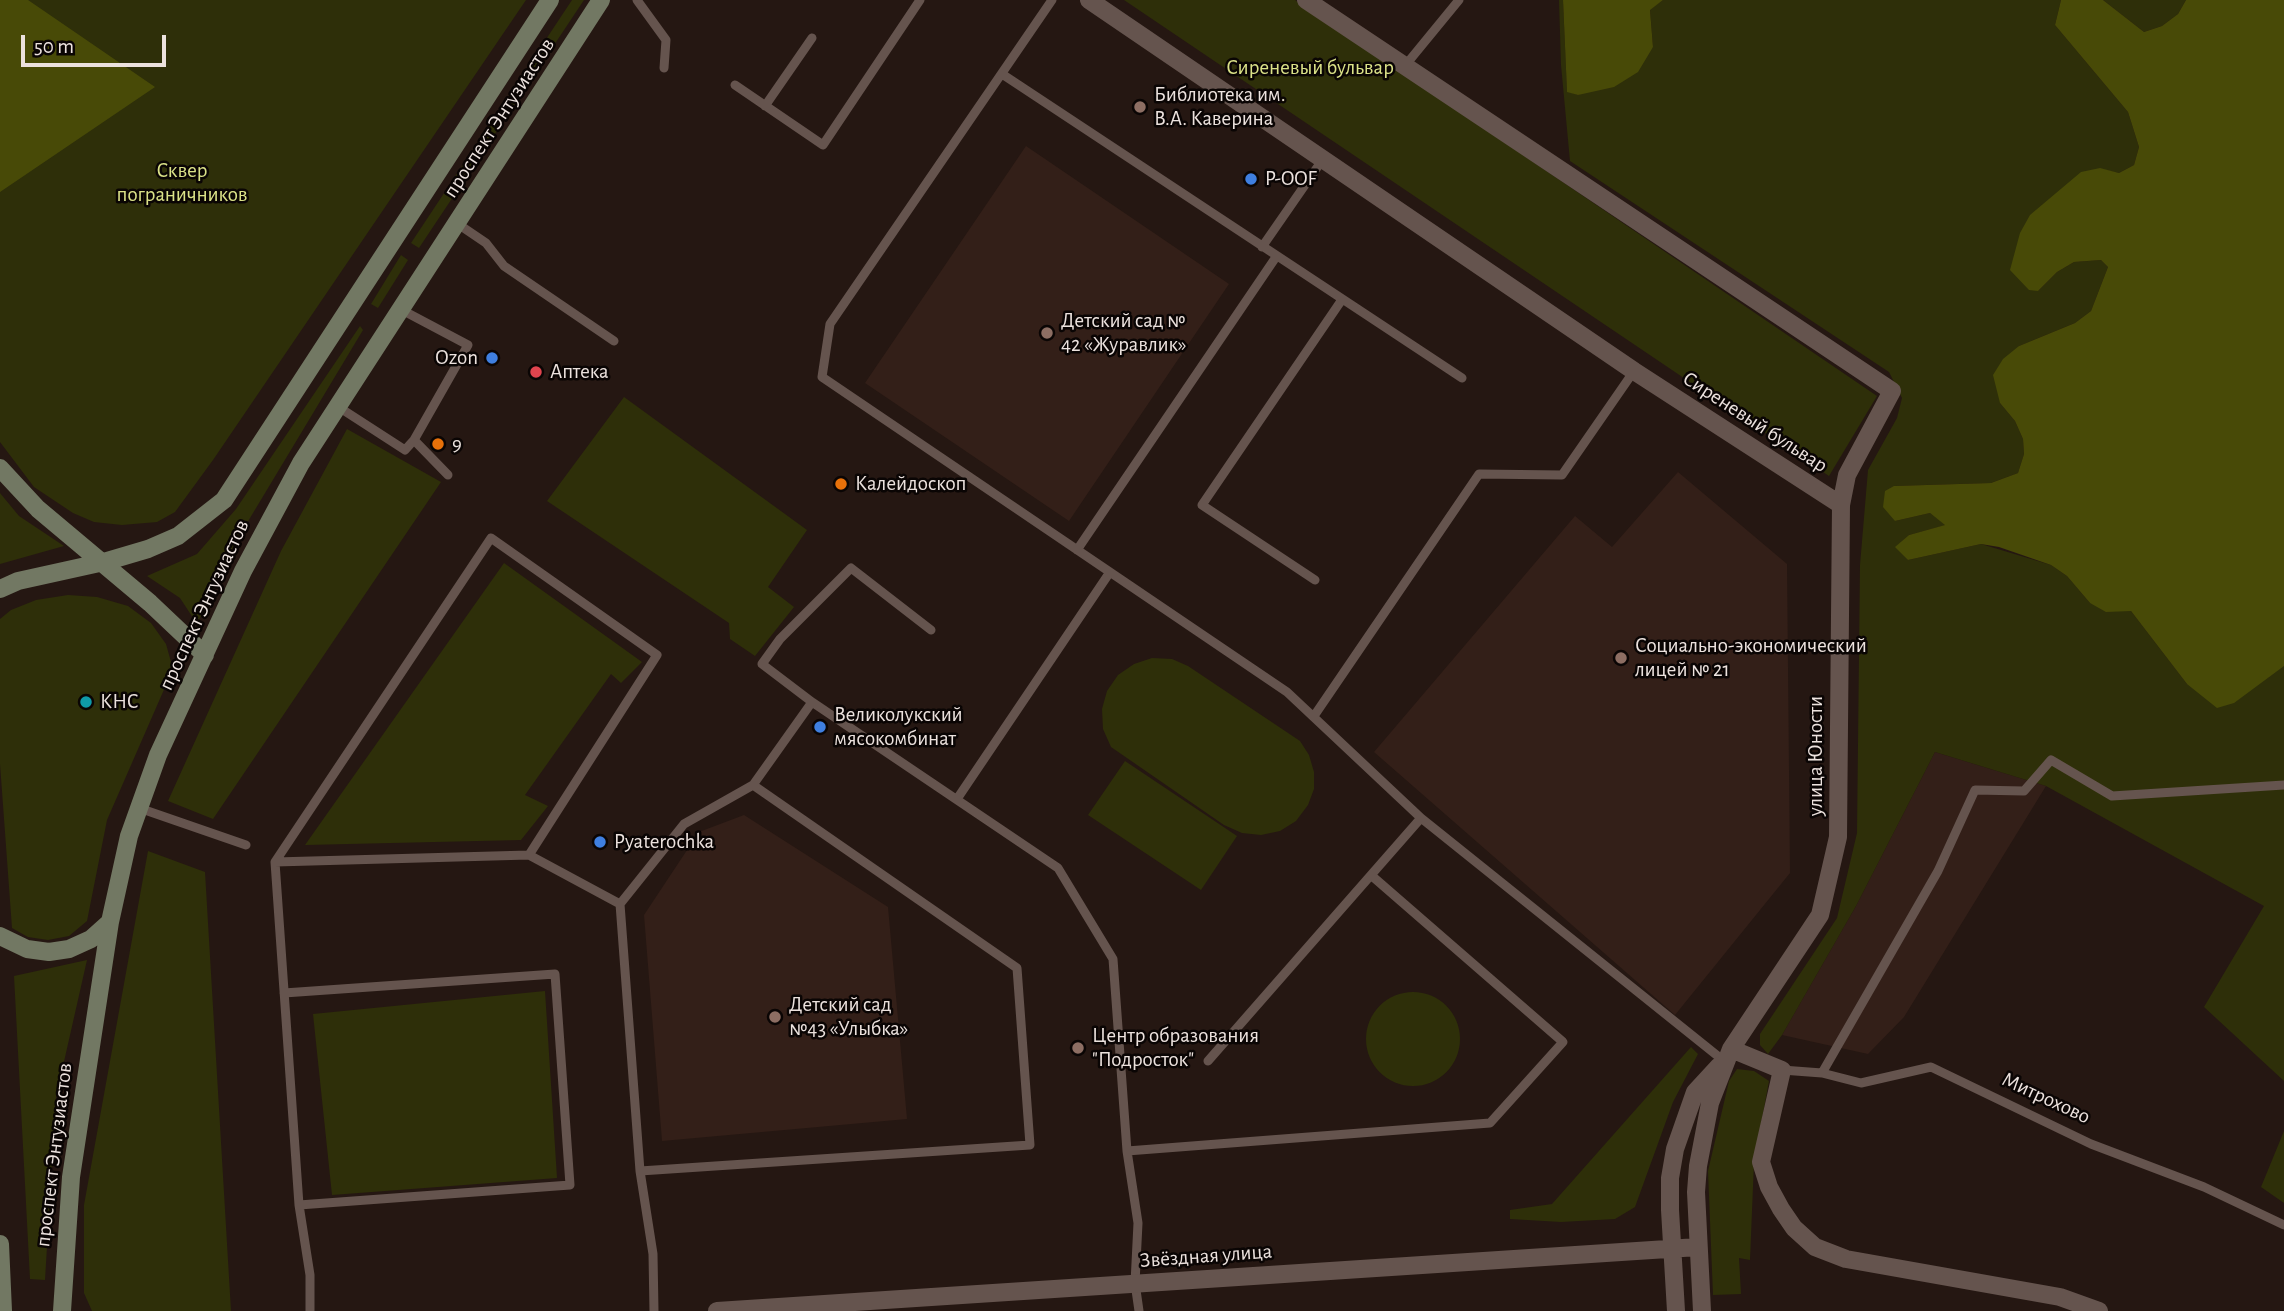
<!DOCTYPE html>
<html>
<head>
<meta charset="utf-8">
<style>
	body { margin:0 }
	#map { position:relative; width:2284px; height:1311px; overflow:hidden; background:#251712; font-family:"Alegreya Sans",sans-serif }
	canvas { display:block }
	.scale { position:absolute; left:21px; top:35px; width:145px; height:32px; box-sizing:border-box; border:4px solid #ece2de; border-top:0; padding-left:9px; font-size:21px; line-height:24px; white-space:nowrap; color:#ece2de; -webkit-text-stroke:5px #0a0504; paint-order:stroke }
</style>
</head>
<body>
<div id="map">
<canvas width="2284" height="1311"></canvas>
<div class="scale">50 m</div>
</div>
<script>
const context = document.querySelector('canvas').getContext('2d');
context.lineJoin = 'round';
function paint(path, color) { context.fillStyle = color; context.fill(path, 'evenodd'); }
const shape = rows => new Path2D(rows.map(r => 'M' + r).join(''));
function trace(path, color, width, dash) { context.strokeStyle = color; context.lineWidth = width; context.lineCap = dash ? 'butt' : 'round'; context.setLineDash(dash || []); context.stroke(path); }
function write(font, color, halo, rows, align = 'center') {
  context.font = font + ' "Alegreya Sans",sans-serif'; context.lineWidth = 5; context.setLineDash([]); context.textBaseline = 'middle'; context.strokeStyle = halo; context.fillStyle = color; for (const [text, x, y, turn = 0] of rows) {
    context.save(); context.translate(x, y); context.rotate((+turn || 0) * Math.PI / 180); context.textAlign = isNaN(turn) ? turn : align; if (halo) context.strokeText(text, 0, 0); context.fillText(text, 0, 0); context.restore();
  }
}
paint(shape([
	[1026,146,1229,284,1069,521,865,383],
	[1678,472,1787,564,1790,873,1675,1015,1374,752,1575,516,1612,547],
	[1935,752,2046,786,1904,1017,1868,1054,1782,1035,1856,906],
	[744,815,888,907,907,1119,662,1141,644,915,699,832]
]), '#331f18');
paint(shape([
	[0,0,526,0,213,460,175,512,157,522,122,525,94,522,73,513,34,487,0,442],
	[572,0,584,0,419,248,411,243],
	[1124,0,1295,0,1877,396,1829,476],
	[1559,0,1563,0,1567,91,1578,95,1653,47,1650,9,1663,0,2061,0,2055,25,2128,112,2139,147,2134,165,2119,173,2100,169,2038,291,2057,272,2074,262,2101,260,2108,267,2091,311,2075,323,2019,346,2000,403,2015,421,2023,439,2024,454,2018,473,1991,483,1894,486,1895,521,1930,513,1946,525,1909,535,1896,547,1908,560,1981,544,2051,565,2067,576,2090,603,2131,611,2187,684,2284,666,2284,1081,2204,1007,2264,906,2046,786,1935,752,1856,906,1782,1035,1768,1054,1760,1045,1760,1034,1837,918,1857,833,1860,565,1868,470,1897,418,1902,398,1889,372,1570,161,1561,65],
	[2103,0,2186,0,2178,14,2162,26,2144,32],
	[401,255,408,260,378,308,371,304],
	[360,326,363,330,235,543,197,624,180,598,147,576,197,554,236,509],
	[624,397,807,530,768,587,794,607,755,656,730,639,729,623,547,501],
	[347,429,441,482,213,819,168,801,281,551],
	[0,493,19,516,64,546,0,564],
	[504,563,642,662,621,683,611,674,525,795,548,806,521,840,305,845],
	[68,595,97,597,128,606,151,623,166,644,173,669,107,820,87,921,69,936,48,940,28,937,12,928,0,764,0,619,11,610,36,600],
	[1152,658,1172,659,1188,666,1300,741,1309,755,1314,772,1314,789,1308,805,1296,821,1280,831,1261,835,1242,833,1224,825,1111,747,1103,729,1102,709,1107,691,1118,675,1134,664],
	[1125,761,1237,836,1201,890,1088,815],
	[148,851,205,872,231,1311,92,1311,84,1293,84,1205],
	[87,960,56,1097,45,1280,30,1279,14,976],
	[545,991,557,1178,332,1195,313,1014],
	'1366 1039a47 47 0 1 1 94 0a47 47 0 1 1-94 0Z',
	[1691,1047,1698,1054,1673,1102,1635,1207,1615,1219,1561,1222,1510,1219,1510,1210,1552,1204],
	[1737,1069,1754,1071,1769,1081,1754,1162,1750,1260,1739,1258,1741,1294,1713,1295,1708,1171,1729,1081],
	[2284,1131,2284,1203,2261,1187]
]), '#2e2f09');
paint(shape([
	[0,0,28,0,155,87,0,192],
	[1563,0,1663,0,1650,10,1653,47,1638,72,1614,87,1578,95,1567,92],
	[2061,0,2103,0,2144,32,2162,26,2178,14,2186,0,2284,0,2284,666,2234,703,2217,708,2187,684,2131,611,2106,612,2090,603,2067,576,2051,565,1999,547,1981,544,1908,560,1895,547,1909,535,1945,525,1930,513,1895,521,1883,507,1885,491,1894,486,1991,483,2018,473,2024,454,2023,439,2015,421,2000,403,1993,375,2003,359,2019,346,2075,323,2091,311,2108,267,2101,260,2074,262,2057,272,2038,291,2029,290,2010,270,2020,233,2030,215,2081,172,2100,168,2119,173,2134,165,2139,147,2128,112,2055,25]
]), '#484a07');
trace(shape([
	[637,0,666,40,664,68],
	[1052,0,830,324,822,377,1287,692,1421,818],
	[1404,67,1459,0],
	[1002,74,1462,378],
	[735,85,823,145,920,0],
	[765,106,812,38],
	[458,224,486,243,504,266,614,341],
	[1262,247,1323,159],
	[400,309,468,345,414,440],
	[337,406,405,450,414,440,448,475],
	[1077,550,1276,257],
	[1315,580,1202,505,1341,301],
	[812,702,1058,868,1113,959,1127,1151,1138,1223,1135,1283,1139,1311],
	[1314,716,1479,474,1562,475,1634,371],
	[753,785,812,702,762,664,780,639,851,568,931,630],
	[957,799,1110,572],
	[139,808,246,845],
	[529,855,620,904],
	[275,862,529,855,657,655,491,538,275,862,299,1205,310,1275,310,1311],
	[284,993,555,974,570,1185,299,1205],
	[1208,1061,1421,818,1724,1061],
	[1782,1070,1822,1073,1861,1083,1931,1067,2091,1144,2204,1187,2284,1225],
	[1822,1073,1938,871,1975,790,2024,791,2051,760,2112,796,2284,785],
	[1127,1151,1490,1123,1563,1042,1372,876],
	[640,1171,1030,1145,1017,968,753,785,684,824,620,904,640,1171,653,1254,654,1311]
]), '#65544e', 9);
trace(shape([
	[1089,0,1634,371,1841,505],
	[1306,0,1892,391,1847,475,1841,505,1838,837,1820,915,1731,1049,1710,1103,1698,1166,1696,1192,1702,1311],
	[1731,1049,1782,1070,1761,1162,1769,1187,1781,1209,1794,1228,1815,1247,1846,1259,2060,1297,2099,1311],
	[717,1311,1698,1247],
	[1676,1311,1670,1210,1670,1178,1675,1149,1695,1092,1719,1066]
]), '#65544e', 18);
trace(shape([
	[0,468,38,509,150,603,205,655],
	[0,589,18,581,104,562,148,549,178,536,224,500,550,0],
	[0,936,27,949,49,952,69,949,91,939,110,922],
	[0,1244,3,1311],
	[62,1311,71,1177,110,922,129,836,158,755,243,571,301,463,601,0]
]), '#727863', 18);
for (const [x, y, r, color] of [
	[1140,107,7,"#8d6e63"],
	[1251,179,7,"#3f7fe0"],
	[1047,333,7,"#8d6e63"],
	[492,358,7,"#3f7fe0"],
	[536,372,7,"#e0444e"],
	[438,444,7,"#e8710a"],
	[841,484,7,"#e8710a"],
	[1621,658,7,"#8d6e63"],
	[86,702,7,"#0f9aa8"],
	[820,727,7,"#3f7fe0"],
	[600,842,7,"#3f7fe0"],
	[775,1017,7,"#8d6e63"],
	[1078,1048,7,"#8d6e63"]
]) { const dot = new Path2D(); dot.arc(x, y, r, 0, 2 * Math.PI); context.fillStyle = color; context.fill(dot); trace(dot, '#0a0504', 2.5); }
write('21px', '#dbe288', '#0a0504', [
	["Сиреневый бульвар",1310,68],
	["Сквер",182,171],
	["пограничников",182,195]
]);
write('21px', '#ece2de', '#0a0504', [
	["Библиотека им.",1154,95],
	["В.А. Каверина",1154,119],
	["P-OOF",1265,179],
	["Детский сад №",1061,321],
	["42 «Журавлик»",1061,345],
	["Ozon",478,358,"right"],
	["Аптека",550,372],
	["9",452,444],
	["Калейдоскоп",855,484],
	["Социально-экономический",1635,646],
	["лицей № 21",1635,670],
	["КНС",100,702],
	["Великолукский",834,715],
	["мясокомбинат",834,739],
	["Pyaterochka",614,842],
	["Детский сад",789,1005],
	["№43 «Улыбка»",789,1029],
	["Центр образования",1092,1036],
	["\"Подросток\"",1092,1060]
], 'left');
write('21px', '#ece2de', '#0a0504', [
	["проспект Энтузиастов",499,118,-57],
	["Сиреневый бульвар",1755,422,33],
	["проспект Энтузиастов",204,605,-65],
	["улица Юности",1816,756,-90],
	["Митрохово",2046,1098,25],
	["проспект Энтузиастов",54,1155,-83],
	["Звёздная улица",1206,1256,-4]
]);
</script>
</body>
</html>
